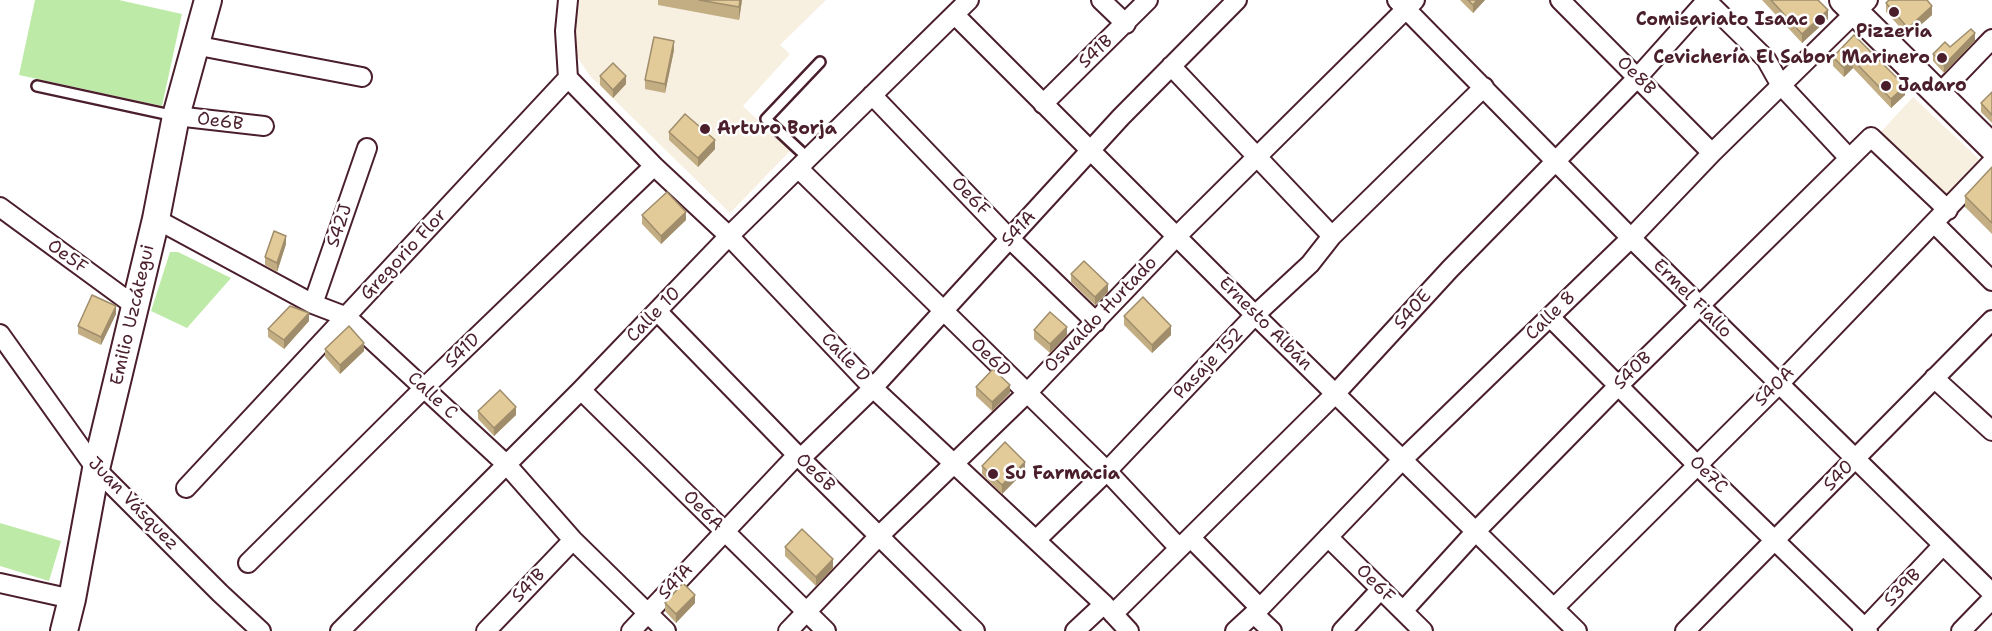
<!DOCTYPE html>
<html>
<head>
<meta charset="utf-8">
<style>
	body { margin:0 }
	canvas { display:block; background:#fff }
</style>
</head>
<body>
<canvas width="1992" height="631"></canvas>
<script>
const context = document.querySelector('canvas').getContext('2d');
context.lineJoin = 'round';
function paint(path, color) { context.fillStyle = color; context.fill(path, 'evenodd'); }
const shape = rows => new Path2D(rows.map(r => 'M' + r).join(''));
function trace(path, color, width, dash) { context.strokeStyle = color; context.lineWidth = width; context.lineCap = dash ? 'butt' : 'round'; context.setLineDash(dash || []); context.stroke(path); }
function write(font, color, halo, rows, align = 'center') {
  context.font = font + ' "Shantell Sans",sans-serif'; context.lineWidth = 5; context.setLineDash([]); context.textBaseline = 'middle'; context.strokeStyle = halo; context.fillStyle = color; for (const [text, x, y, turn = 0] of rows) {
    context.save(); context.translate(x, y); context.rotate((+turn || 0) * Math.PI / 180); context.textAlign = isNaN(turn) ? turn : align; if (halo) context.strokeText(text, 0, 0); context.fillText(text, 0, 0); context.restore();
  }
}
paint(shape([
	[575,0,826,0,780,45,790,54,743,106,790,151,730,213,590,76,578,58,572,41],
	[1913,97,1980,160,1945,197,1879,134]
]), '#f7efe0');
paint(shape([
	[35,0,119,0,182,14,162,106,19,75],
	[170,252,178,252,231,278,187,328,151,311],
	[0,523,61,541,49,581,0,566]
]), '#beeaa7');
const lane = shape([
	[37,86,175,116],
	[809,159,766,119,820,62]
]);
const street = shape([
	[1101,0,1126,24],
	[1397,0,1631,238,1992,593],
	[1560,0,1712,153],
	[1706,0,1766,59,1780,84,1849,158],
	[955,15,1255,315,1577,631],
	[194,45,362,77],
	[1171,66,1332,236],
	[568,78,654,166,729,236,873,388,1104,604,1129,631],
	[1939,94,1992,39],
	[872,95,1009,238,1096,322],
	[1043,104,1148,0],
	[176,116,264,126],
	[799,169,1107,471,1179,548],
	[0,207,135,306],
	[156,219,313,304,347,317,507,465,573,540,666,631],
	[1934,223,1992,281],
	[313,304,367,148],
	[658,312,797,455,975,631],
	[1550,317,1697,465,1868,631],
	[0,334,96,469,220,593,261,631],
	[1934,378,1992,431],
	[581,390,826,631],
	[801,458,870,391,1121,117,1237,0],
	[186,488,568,78,565,31,568,0],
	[1328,537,1423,631],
	[1191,538,1260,608],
	[1036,540,1107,471,1255,315,1310,264,1332,236,1484,87],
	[248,563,424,388,654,166],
	[0,583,72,599],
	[1554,608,1779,384,1992,162],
	[1403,611,1476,531,1619,385,1871,137,1948,210],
	[1113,614,1335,394,1450,269,1637,78,1707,0],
	[1254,614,1272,631],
	[340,631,581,390,729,236,969,0],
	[486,631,573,540],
	[631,631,797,455],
	[788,631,880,535,1027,393,1176,237,1415,0],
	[1075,631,1104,604],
	[1235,631,1260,608,1402,460,1631,238,1712,153,1868,0],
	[1342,631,1381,589],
	[1685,631,1992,320],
	[1862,631,1943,545],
	[1961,631,1992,599]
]);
const secondary = shape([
	[1843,0,1992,147],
	[64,631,72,599,96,469,156,219,176,116,208,0]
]);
trace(lane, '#4a1f2b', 14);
trace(street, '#4a1f2b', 22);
trace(secondary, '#4a1f2b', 30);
trace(lane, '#fff', 9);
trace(street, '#fff', 18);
trace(secondary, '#fff', 26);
paint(shape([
	[658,0,742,0,739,20,658,5],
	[1460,0,1485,0,1473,13],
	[1762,0,1818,0,1828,19,1802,43],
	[1886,3,1932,15,1908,36,1886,12],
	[1854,35,1905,95,1891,108,1853,68,1844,77,1833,66,1833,57],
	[1975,41,1944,73,1933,61,1933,54,1950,47],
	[674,50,665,93,645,89,645,80],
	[600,76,626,84,613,98,600,85],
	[1992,92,1992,123,1981,112,1981,103],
	[669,132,715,149,698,167,669,140],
	[1992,167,1992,234,1965,207,1965,196],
	[642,215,686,220,661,244,642,224],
	[286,244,277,272,265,265,265,257],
	[1071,274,1108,292,1095,305,1071,282],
	[116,314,101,345,78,334,78,326],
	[1124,316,1171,335,1152,353,1124,325],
	[309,321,284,349,268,337,268,329],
	[1034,330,1067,335,1050,353,1034,339],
	[325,349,364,351,340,374,325,357],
	[976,387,1010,393,992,411,976,396],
	[478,411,516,415,494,436,478,419],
	[982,466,1025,471,1002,494,982,474],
	[785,547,833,568,816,586,785,556],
	[665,603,695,603,676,623,665,611]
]), '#c3ae84');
paint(shape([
	[740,0,742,0,739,20,739,7],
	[1477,0,1485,0,1473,13,1473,5],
	[1932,6,1932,15,1908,36,1908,28],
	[1828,10,1828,19,1802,43,1802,34],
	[1975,33,1975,41,1944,73,1944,65],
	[674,41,674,50,665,93,665,84],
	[1853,60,1853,68,1844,77,1844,68],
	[626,76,626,84,613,98,613,90],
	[1905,86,1905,95,1891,108,1891,99],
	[715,140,715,149,698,167,698,158],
	[686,212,686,220,661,244,661,236],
	[286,236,286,244,277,272,277,263],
	[1108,284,1108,292,1095,305,1095,297],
	[116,306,116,314,101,345,101,337],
	[309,313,309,321,284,349,284,340],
	[1171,326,1171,335,1152,353,1152,345],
	[1067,327,1067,335,1050,353,1050,344],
	[364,343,364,351,340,374,340,365],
	[1010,385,1010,393,992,411,992,402],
	[516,407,516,415,494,436,494,428],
	[1025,462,1025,471,1002,494,1002,485],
	[833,559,833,568,816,586,816,577],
	[695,595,695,603,676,623,676,614]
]), '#9f8d6b');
const building = shape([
	[699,0,740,0,739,7,699,0],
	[1468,0,1477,0,1473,5,1468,0],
	[1771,0,1818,0,1828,10,1802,34,1771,0],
	[1889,0,1927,0,1932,6,1908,28,1886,3,1889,0],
	[1971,29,1975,33,1944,65,1933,54,1945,42,1950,47,1971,29],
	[1854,35,1905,86,1891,99,1853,60,1844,68,1833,57,1854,35],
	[654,37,674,41,665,84,645,80,654,37],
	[613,63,626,76,613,90,600,76,613,63],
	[1992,92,1992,115,1981,103,1992,92],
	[685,114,715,140,698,158,669,132,685,114],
	[1992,167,1992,223,1965,196,1992,167],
	[667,192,686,212,661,236,642,215,667,192],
	[274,231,286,236,277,263,265,257,274,231],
	[1084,261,1108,284,1095,297,1071,274,1084,261],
	[92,295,116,306,101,337,78,326,92,295],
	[1143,297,1171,326,1152,345,1124,316,1143,297],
	[290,306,309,313,284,340,268,329,290,306],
	[1050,312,1067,327,1050,344,1034,330,1050,312],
	[349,326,364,343,340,365,325,349,349,326],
	[993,369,1010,385,992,402,976,387,993,369],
	[500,390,516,407,494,428,478,411,500,390],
	[1005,442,1025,462,1002,485,982,466,1005,442],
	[802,529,833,559,816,577,785,547,802,529],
	[683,583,695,595,676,614,665,603,683,583]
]);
paint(building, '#e3ca99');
trace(building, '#9f8d6b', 1.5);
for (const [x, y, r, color] of [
	[1894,12,6,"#4a1f2b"],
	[1820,20,6,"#4a1f2b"],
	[1942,58,6,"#4a1f2b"],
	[1886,86,6,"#4a1f2b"],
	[705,129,6,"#4a1f2b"],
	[993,474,6,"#4a1f2b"]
]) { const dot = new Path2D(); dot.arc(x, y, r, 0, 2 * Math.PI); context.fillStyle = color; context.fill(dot); trace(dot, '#fff', 2); }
write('bold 18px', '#4a1f2b', '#fff', [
	["Comisariato Isaac",1808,20,"right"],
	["Pizzeria",1894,32,"center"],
	["Cevichería El Sabor Marinero",1930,58,"right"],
	["Jadaro",1898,86],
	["Arturo Borja",717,129],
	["Su Farmacia",1005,474]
], 'left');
write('18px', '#4a1f2b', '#fff', [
	["S41B",1096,52,-43],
	["Oe8B",1636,76,45],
	["Oe6B",220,122,7],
	["Oe6F",970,197,46],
	["S42J",340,226,-71],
	["S41A",1019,229,-47],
	["Gregorio Flor",404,255,-47],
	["Oe5F",67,257,36],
	["Ermel Fiallo",1692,299,45],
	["S40E",1413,310,-48],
	["Emilio Uzcátegui",133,315,-77],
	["Calle 10",654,315,-46],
	["Oswaldo Hurtado",1101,315,-46],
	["Calle 8",1551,316,-44],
	["Ernesto Albán",1265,324,45],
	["S41D",463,351,-44],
	["Calle D",845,358,46],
	["Oe6D",990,358,44],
	["Pasaje 152",1209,364,-46],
	["S40B",1633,371,-45],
	["S40A",1775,387,-45],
	["Calle C",432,396,43],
	["Oe6B",815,473,44],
	["Oe7C",1708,475,45],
	["S40",1839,476,-46],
	["Juan Vásquez",133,504,46],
	["Oe6A",703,511,45],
	["S41A",676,582,-47],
	["Oe6F",1375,584,45],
	["S41B",529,586,-46],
	["S39B",1903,588,-46]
]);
</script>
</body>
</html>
